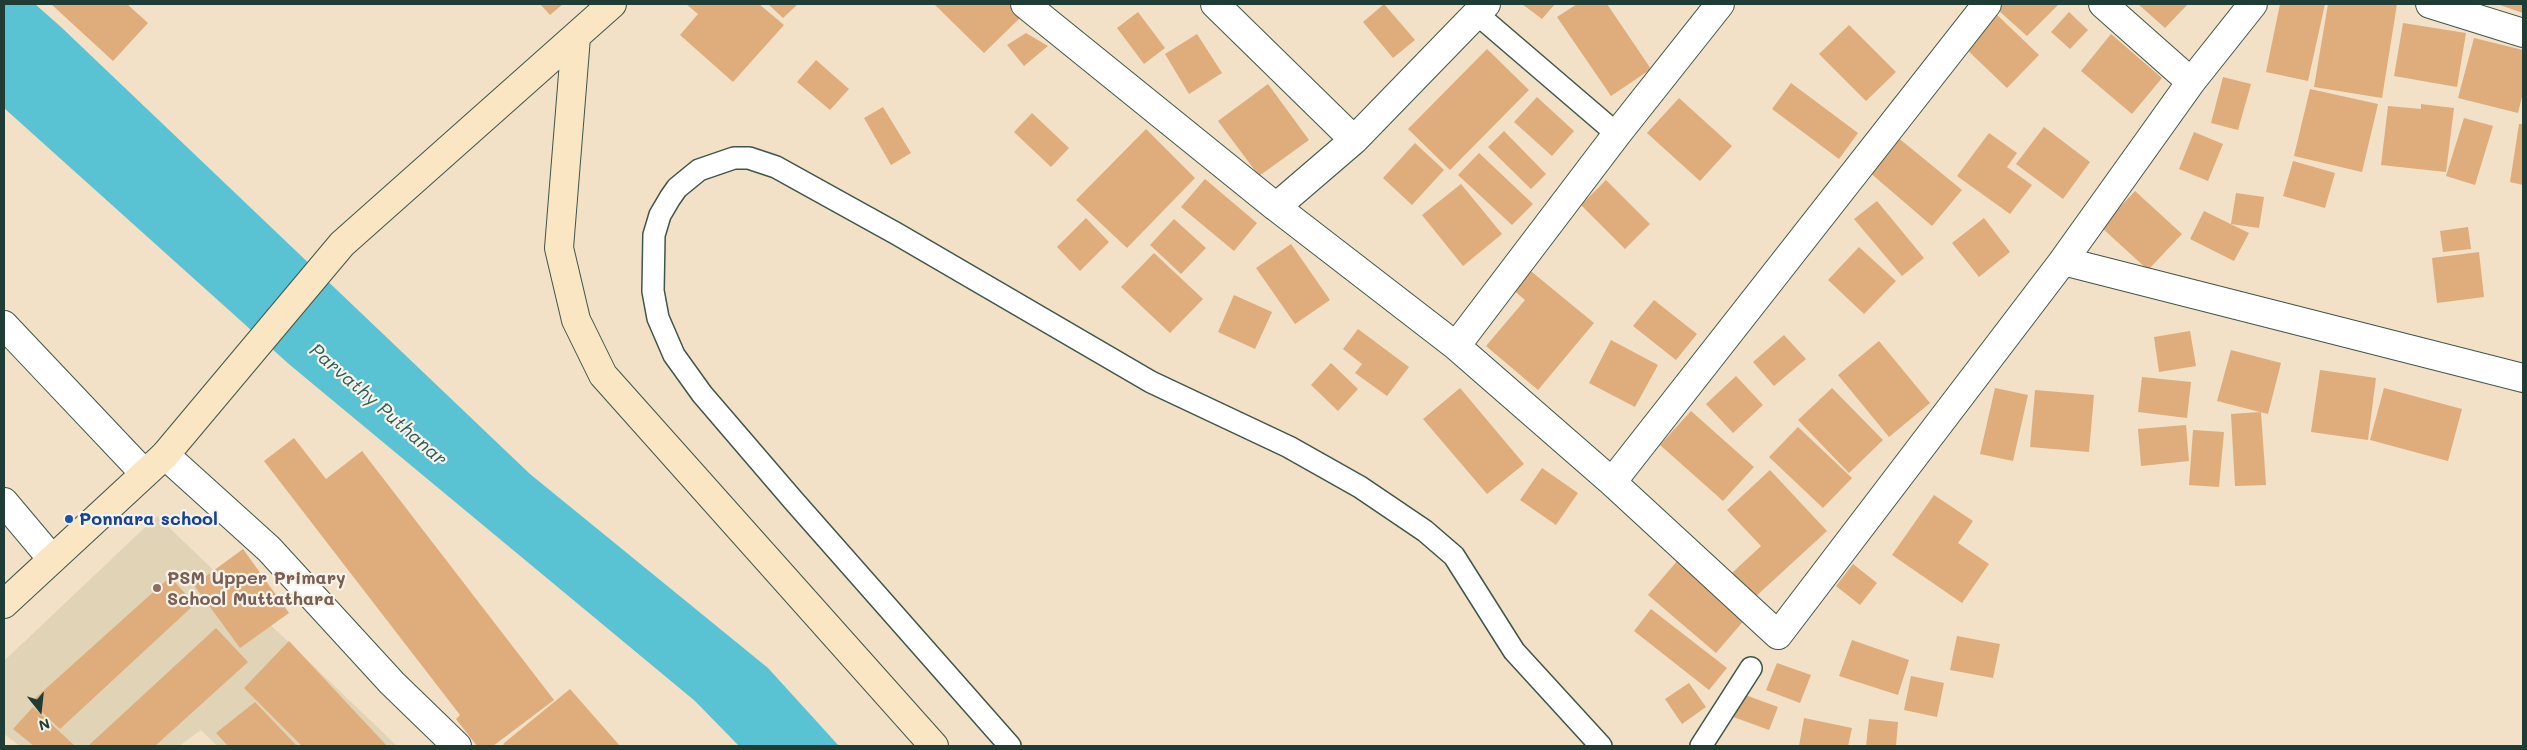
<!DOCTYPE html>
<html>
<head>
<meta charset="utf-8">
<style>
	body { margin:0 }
	#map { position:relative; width:2527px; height:750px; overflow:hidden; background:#f2e1c6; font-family:Mali,sans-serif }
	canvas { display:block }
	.frame { position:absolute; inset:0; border:5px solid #1f3d34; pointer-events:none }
	.north { position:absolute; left:15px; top:685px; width:50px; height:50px; -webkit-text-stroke:4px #f7f3e8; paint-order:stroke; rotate:164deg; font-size:14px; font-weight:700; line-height:20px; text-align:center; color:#1f3d34 }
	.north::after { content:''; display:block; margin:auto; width:18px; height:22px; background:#1f3d34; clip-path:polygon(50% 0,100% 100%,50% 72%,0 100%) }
</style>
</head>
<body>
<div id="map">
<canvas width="2527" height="750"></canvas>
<div class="frame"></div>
<div class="north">N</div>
</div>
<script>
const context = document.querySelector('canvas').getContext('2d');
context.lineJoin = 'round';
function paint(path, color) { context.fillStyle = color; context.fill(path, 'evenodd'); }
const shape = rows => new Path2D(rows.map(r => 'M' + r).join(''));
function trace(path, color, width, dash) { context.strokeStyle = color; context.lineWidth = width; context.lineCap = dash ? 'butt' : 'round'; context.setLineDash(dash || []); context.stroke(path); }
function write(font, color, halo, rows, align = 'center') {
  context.font = font + ' Mali,sans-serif'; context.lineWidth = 4.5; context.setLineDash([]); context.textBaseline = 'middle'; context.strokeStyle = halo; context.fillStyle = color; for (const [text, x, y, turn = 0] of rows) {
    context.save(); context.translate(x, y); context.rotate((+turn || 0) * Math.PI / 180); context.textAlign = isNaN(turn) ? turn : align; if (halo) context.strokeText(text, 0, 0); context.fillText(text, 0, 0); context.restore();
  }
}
paint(shape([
	[157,516,397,746,217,746,201,730,179,746,20,746,4,734,4,661]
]), '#e1d3b5');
paint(shape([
	[4,4,35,4,61,27,530,474,768,668,839,746,739,746,695,701,290,365,4,108]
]), '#59c3d3');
paint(shape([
	[51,4,127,4,148,23,113,61],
	[540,4,563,4,550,15],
	[686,4,759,4,784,25,733,82,680,35,698,14],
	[768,4,798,4,783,18],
	[934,4,1010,4,1022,16,984,53],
	[1384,4,1415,40,1393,58,1363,22],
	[1522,4,1555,4,1542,19],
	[1577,4,1607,4,1651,69,1611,96,1557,17],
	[2003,4,2059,4,2027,36,1998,10],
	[2138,4,2188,4,2165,28],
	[2280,4,2325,4,2308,81,2266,72],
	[2328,4,2397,4,2382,98,2314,87],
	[2497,4,2523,4,2523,13],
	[1138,12,1165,48,1144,64,1117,28],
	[1994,12,2039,55,2007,88,1962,45],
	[2069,12,2088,30,2070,49,2051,32],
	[2403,23,2466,33,2457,87,2394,76],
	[1849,25,1896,72,1866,101,1819,54],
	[1026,33,1048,46,1024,66,1007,45],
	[1197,34,1222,73,1189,94,1165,54],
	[2111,34,2162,78,2132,114,2081,71],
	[2474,38,2523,50,2523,93,2518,113,2458,98],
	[1487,49,1529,90,1450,170,1408,129],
	[816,60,849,89,830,110,797,82],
	[2223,77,2251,84,2238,130,2211,123],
	[1791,83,1858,133,1839,159,1772,109],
	[1268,84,1309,140,1259,176,1218,121],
	[2310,89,2378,104,2362,172,2294,156],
	[1537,97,1574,131,1552,156,1514,122],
	[1679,98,1732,146,1700,181,1647,133],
	[2421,104,2454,108,2446,172,2381,165,2388,106,2421,109],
	[883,107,911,153,891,165,864,118],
	[1032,113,1069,148,1051,167,1014,132],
	[2464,118,2493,126,2475,185,2446,176],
	[2519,124,2523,124,2523,185,2510,182],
	[2044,127,2090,162,2063,199,2016,164],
	[1146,129,1195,178,1127,248,1076,200],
	[1504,131,1546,174,1531,189,1488,147],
	[2194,132,2223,144,2208,181,2179,169],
	[1989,133,2017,153,2007,167,2032,185,2010,214,1957,176],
	[1896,136,1962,190,1932,226,1868,171],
	[1415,143,1444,170,1412,205,1383,178],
	[1479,153,1533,204,1512,225,1458,175],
	[2293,161,2335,173,2325,208,2283,196],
	[1205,179,1257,223,1234,251,1181,207],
	[1606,180,1650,224,1625,249,1581,205],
	[1461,184,1502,234,1463,266,1422,215],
	[2135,191,2182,234,2148,270,2101,227],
	[2236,193,2264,197,2259,228,2231,224],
	[1877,201,1924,258,1902,276,1854,219],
	[2204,211,2249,233,2234,261,2190,239],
	[1086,218,1109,242,1080,271,1057,247],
	[1984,218,2010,252,1979,277,1952,243],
	[1174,219,1206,248,1181,274,1150,245],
	[2468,227,2471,249,2443,252,2440,231],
	[1291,244,1330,300,1295,324,1256,268],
	[1859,247,1896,281,1864,314,1828,280],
	[2479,252,2484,297,2437,303,2432,258],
	[1154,253,1203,299,1170,333,1121,287],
	[1521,263,1594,323,1538,390,1486,346,1525,300,1505,283],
	[1234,295,1272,312,1255,349,1218,332],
	[1654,300,1697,334,1676,360,1633,326],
	[1358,329,1409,367,1387,396,1355,373,1362,364,1343,349],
	[2190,331,2196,366,2159,372,2154,337],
	[1784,335,1806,359,1774,386,1753,362],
	[1611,340,1658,365,1635,407,1589,383],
	[1879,341,1930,403,1889,437,1838,375],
	[2231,350,2281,363,2268,414,2217,401],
	[1331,363,1358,389,1338,411,1311,385],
	[2320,370,2376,378,2368,440,2311,432],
	[1736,376,1763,405,1733,433,1706,404],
	[2142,377,2191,382,2187,418,2138,412],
	[1460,388,1524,464,1487,494,1423,419],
	[1832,388,1883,440,1849,473,1798,420],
	[1995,388,2028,395,2013,461,1980,454],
	[2384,388,2462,409,2448,461,2370,440],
	[2035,390,2094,395,2089,452,2030,447],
	[1691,411,1754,467,1723,501,1660,445],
	[2261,412,2266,485,2235,486,2231,414],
	[2186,425,2189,461,2141,466,2138,429],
	[1798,427,1852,478,1823,508,1769,457],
	[2193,430,2224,432,2219,487,2189,485],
	[294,438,326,479,362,451,554,700,493,746,477,746,456,719,460,715,264,461],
	[1542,468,1578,493,1556,525,1520,500],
	[1770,470,1827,531,1754,598,1732,573,1761,546,1727,510],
	[1934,495,1973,521,1958,543,1989,564,1962,603,1892,555],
	[243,549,289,613,240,648,194,585],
	[1678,560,1746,618,1716,653,1648,595],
	[1853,564,1877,583,1860,605,1836,586],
	[170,577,195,604,60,729,31,702],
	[1651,609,1727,668,1709,690,1634,631],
	[216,628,248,662,155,746,88,746],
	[1957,636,2000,644,1993,678,1950,670],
	[1852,640,1909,660,1898,695,1839,676],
	[289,641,387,746,302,746,244,688],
	[1777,663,1811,675,1800,703,1766,690],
	[1911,676,1944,683,1937,717,1904,710],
	[1689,683,1706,707,1682,724,1665,699],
	[570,689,620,746,506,746,503,744],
	[1737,692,1778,707,1769,730,1728,715],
	[255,702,297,746,228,746,216,733],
	[33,707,75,746,34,746,13,729],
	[1804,718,1852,728,1848,746,1799,746],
	[1869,719,1898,722,1896,746,1866,746]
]), '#dfac7b');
const lane = shape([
	[1477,14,1617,134],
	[1010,746,793,500,702,394,674,355,658,318,653,291,654,235,660,215,670,198,677,188,699,170,734,158,749,158,776,167,897,234,1151,382,1289,447,1360,487,1425,531,1454,556,1514,651,1601,746],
	[1701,746,1751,668]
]);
const street = shape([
	[1025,4,1276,207,1456,346,1612,482,1778,635,2063,261,2191,82,2253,4],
	[1215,4,1354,140],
	[2103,4,2191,82],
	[2430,4,2523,33],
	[1276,207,1354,140,1486,4],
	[2063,261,2523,378],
	[4,325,144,473],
	[1456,346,1617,134,1720,4],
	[165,455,269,549,392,683,457,746],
	[1612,482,1987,4],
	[4,502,52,559]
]);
const secondary = shape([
	[576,37,559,248,576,320,603,375,934,746],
	[4,604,165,455,342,244,612,4]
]);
trace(lane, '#3f564a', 24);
trace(street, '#3f564a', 30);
trace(secondary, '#3f564a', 30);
trace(lane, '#fff', 21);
trace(street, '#fff', 28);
trace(secondary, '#fbe6c4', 28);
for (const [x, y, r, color] of [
	[69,519,5,"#1a4fb4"],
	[157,588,5,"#8d6e63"]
]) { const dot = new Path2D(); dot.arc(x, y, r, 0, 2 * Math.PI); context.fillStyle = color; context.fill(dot); trace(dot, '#f7f3e8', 2); }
write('bold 18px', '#164399', '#f7f3e8', [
	["Ponnara school",79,519]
], 'left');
write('bold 18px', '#785e54', '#f7f3e8', [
	["PSM Upper Primary",167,578],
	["School Muttathara",167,599]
], 'left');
write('italic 19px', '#2e5e5c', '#f7f3e8', [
	["Parvathy Puthanar",378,405,41]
]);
</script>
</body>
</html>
